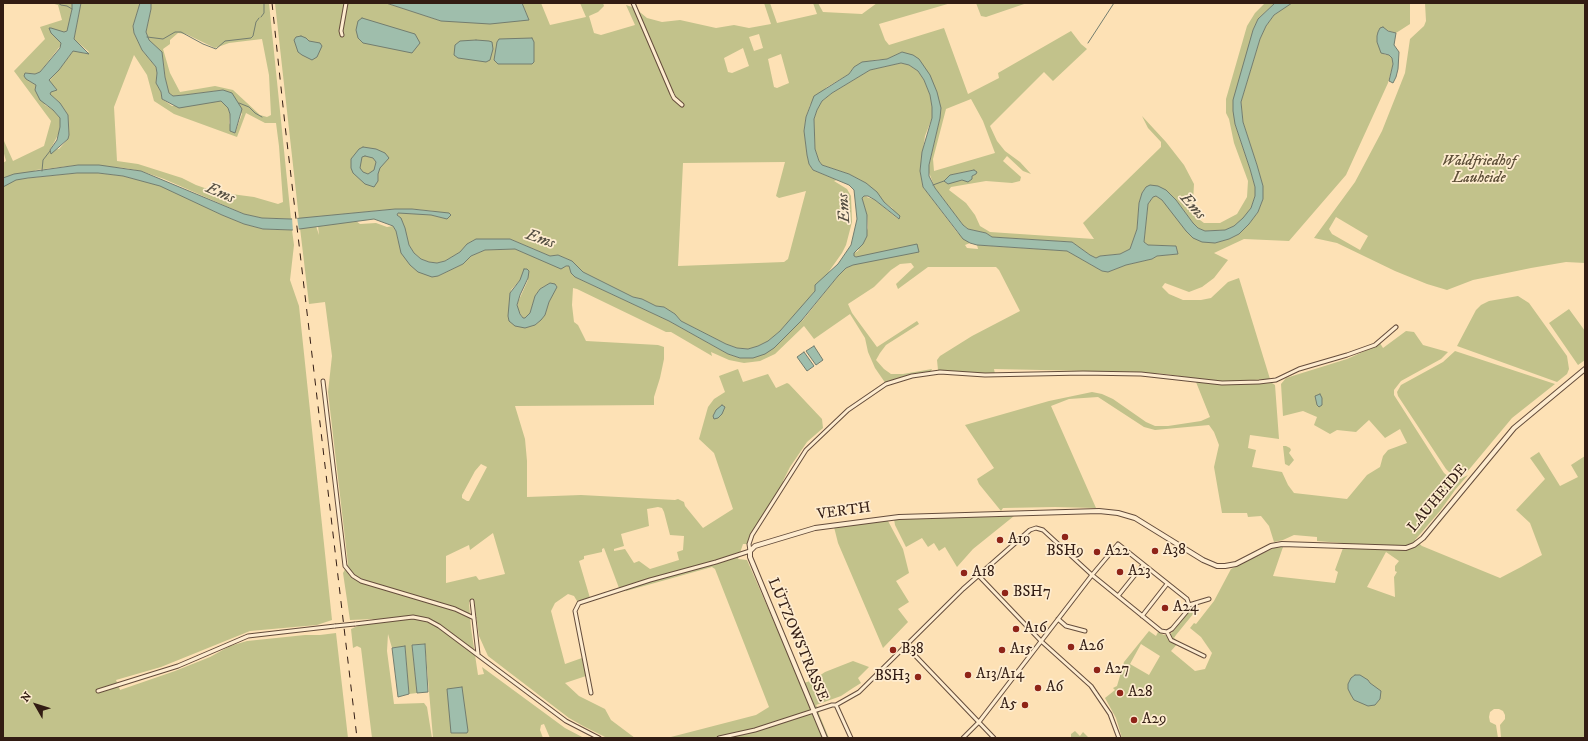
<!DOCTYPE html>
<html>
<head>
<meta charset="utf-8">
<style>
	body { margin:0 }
	#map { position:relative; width:1588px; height:741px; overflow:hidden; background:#fde1b5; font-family:"IM FELL DW Pica",serif }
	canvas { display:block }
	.frame { position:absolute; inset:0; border:4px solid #321c13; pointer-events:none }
	.north { position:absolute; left:16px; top:685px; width:40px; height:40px; -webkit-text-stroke:3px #feeccf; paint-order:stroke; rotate:309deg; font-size:11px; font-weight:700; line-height:16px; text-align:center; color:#321c13 }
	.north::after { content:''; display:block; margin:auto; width:14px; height:18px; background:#321c13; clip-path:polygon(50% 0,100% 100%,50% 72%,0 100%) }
</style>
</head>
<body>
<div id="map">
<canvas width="1588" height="741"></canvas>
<div class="frame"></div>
<div class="north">N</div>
</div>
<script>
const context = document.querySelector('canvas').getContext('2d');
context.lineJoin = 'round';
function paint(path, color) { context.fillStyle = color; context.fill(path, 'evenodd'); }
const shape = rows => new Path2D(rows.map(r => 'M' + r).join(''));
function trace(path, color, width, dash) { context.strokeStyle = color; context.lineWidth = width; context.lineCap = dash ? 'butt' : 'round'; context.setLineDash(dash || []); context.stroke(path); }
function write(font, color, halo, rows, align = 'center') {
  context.font = font + ' "IM FELL DW Pica",serif'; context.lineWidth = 3.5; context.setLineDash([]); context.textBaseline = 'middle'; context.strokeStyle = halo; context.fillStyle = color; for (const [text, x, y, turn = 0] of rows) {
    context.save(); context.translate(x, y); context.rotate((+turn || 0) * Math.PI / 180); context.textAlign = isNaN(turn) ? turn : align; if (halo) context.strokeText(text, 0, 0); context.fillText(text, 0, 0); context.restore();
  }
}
paint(shape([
	[51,3,72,3,72,9,68,29,66,32,51,33,61,43,61,45,40,72,35,74,25,73,26,79,36,85,45,105,53,110,60,118,60,127,59,133,50,150,59,149,68,139,69,135,68,115,60,103,50,94,50,92,57,90,49,81,59,70,73,51,77,51,86,54,89,52,74,39,81,3,140,3,133,26,134,33,142,50,156,67,157,73,156,83,161,92,162,99,172,106,221,101,228,108,230,114,229,123,235,133,242,114,223,90,184,95,173,96,169,93,165,77,162,53,149,40,146,32,151,9,151,3,269,3,291,219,262,218,244,214,164,179,141,171,125,168,78,165,36,170,20,179,77,173,98,173,123,176,161,186,222,215,244,224,263,229,292,230,294,245,290,280,299,306,332,620,317,625,250,631,161,667,116,680,120,690,175,671,210,657,230,646,247,641,305,635,320,635,336,633,348,738,3,738,3,182,15,174,3,178,3,163,6,161,3,150,3,135,4,141,13,161,44,146,51,121,14,71,45,39,40,27,62,20,58,5],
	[178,33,186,34,215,48,229,43,262,39,269,75,271,115,267,117,260,115,233,90,215,86,180,92,170,73,163,49,170,44,170,40],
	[134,55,147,75,154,101,174,114,237,137,246,113,265,123,276,123,279,146,283,202,278,204,254,197,216,192,196,185,182,178,138,164,117,161,114,107],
	[275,3,386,3,441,21,529,20,522,3,541,3,550,25,586,17,580,3,603,3,604,6,598,12,589,16,594,33,601,35,635,25,626,5,635,8,647,18,662,22,680,20,716,28,734,25,749,28,771,24,764,3,770,3,777,23,817,14,813,3,818,3,823,12,862,14,877,3,951,3,879,24,885,40,889,45,944,28,968,94,999,78,998,73,1071,31,1081,44,1087,49,1053,81,1044,72,990,126,997,141,1005,151,1020,162,1031,174,1023,171,1007,156,1003,161,1021,177,1020,181,1012,183,986,181,951,187,949,190,966,203,975,215,980,226,990,232,1094,239,1083,223,1161,147,1161,142,1148,128,1142,116,1166,142,1184,165,1194,184,1193,202,1196,217,1204,223,1220,223,1237,214,1247,197,1248,181,1234,143,1229,119,1226,113,1226,99,1247,26,1255,13,1265,3,1275,3,1258,19,1253,30,1235,124,1250,169,1255,187,1255,196,1251,208,1243,219,1234,226,1225,230,1205,231,1198,228,1193,223,1176,200,1146,187,1142,193,1139,203,1137,229,1130,249,1120,254,1100,256,1096,258,1090,255,1072,242,992,237,986,233,968,229,963,225,935,188,928,170,940,118,937,92,902,52,887,59,874,60,854,67,849,74,827,87,810,105,806,117,804,131,807,155,809,164,813,170,837,180,834,181,847,189,851,196,852,222,846,245,842,253,825,277,816,285,815,291,800,310,780,331,768,341,758,346,748,349,737,348,726,344,681,321,675,314,664,307,656,306,642,299,633,297,583,272,572,261,558,255,550,256,510,239,474,240,469,243,460,252,445,261,437,263,429,262,421,259,414,253,409,245,403,223,397,214,401,212,431,215,447,219,433,211,412,209,383,210,299,219],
	[759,34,763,48,754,51,749,37],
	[743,48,749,66,732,73,728,72,724,58],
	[781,54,789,83,777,88,774,87,768,59],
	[971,99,983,121,995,153,934,171,933,159,946,109],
	[785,162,776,196,779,198,806,191,788,259,784,262,678,266,683,163],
	[974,170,976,174,972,176,962,180,952,182,950,175],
	[976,3,1027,3,986,17,981,16],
	[1292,3,1410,3,1410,24,1396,33,1380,28,1377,36,1377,42,1385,55,1389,55,1392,58,1393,64,1388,83,1346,175,1289,241,1244,239,1214,253,1228,260,1214,278,1202,287,1189,292,1165,283,1162,287,1169,294,1183,300,1201,300,1211,298,1228,282,1239,278,1270,379,1222,382,1165,374,1137,372,994,369,995,374,986,374,938,370,937,360,940,356,972,336,1020,311,999,270,996,267,928,267,898,289,896,284,914,267,911,263,900,264,891,270,874,287,848,304,852,313,877,347,917,321,919,324,886,345,880,353,876,360,884,369,891,374,903,374,932,369,930,373,886,384,875,368,868,352,865,338,850,314,814,339,804,326,775,354,760,361,744,363,729,360,711,352,712,356,671,332,666,332,577,289,573,288,572,305,574,322,578,325,586,341,658,345,664,347,664,359,660,378,654,397,654,405,515,406,525,439,527,461,527,497,581,495,675,500,678,499,684,502,685,506,703,528,733,509,714,453,699,439,708,407,714,399,725,392,719,376,738,369,743,382,768,374,776,388,787,383,789,384,822,419,823,428,807,442,790,467,783,481,785,483,752,535,749,544,743,544,738,559,747,560,801,684,813,680,825,672,853,661,869,667,858,678,861,683,853,688,841,696,816,705,819,709,819,714,829,738,667,738,756,715,769,707,715,569,712,567,626,591,625,586,619,588,604,548,602,549,602,552,584,556,584,559,579,561,590,598,577,601,574,596,568,594,555,603,551,611,565,664,582,658,586,676,565,683,579,696,605,709,611,720,635,738,607,738,583,726,569,718,488,656,479,636,474,601,472,600,469,602,471,628,478,675,484,674,482,667,565,728,584,738,550,738,544,724,541,725,540,730,543,738,433,738,425,644,412,645,417,693,409,694,405,647,392,648,388,634,387,651,394,704,424,703,427,707,432,738,372,738,361,648,357,646,353,648,351,629,374,619,350,620,343,573,348,564,328,392,332,356,325,302,309,304,300,228,316,226,319,235,318,226,356,221,360,224,376,223,387,227,393,226,396,231,398,240,438,276,463,264,471,256,485,250,515,249,558,267,569,266,571,273,575,277,669,321,728,354,740,358,803,320,838,276,846,268,853,265,856,257,854,256,854,253,858,251,868,228,867,215,862,198,864,196,875,200,898,219,892,208,884,202,866,183,849,174,822,165,819,161,815,149,814,119,817,110,822,101,832,93,870,70,901,63,909,65,918,71,924,80,930,95,932,107,932,118,925,136,920,171,923,187,957,232,970,243,965,245,967,248,978,249,977,245,1067,251,1102,271,1108,272,1126,265,1152,259,1157,256,1178,254,1176,246,1148,245,1144,242,1148,204,1153,197,1156,196,1162,200,1168,206,1215,243,1229,239,1239,234,1249,224,1258,212,1263,199,1263,186,1257,165,1243,122,1241,102,1260,39,1266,26,1274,15],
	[528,275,528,280,518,302,517,308,523,318,525,318,530,313,535,296,540,289,550,283,557,286,549,302,545,315,535,325,508,319,511,290,520,280],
	[481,464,487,467,469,501,467,501,462,498,462,495,475,471],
	[658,507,662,508,664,512,670,535,684,536,683,550,677,552,679,560,650,569,639,561,634,563,625,549,614,551,614,549,624,546,621,534,649,526,647,509],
	[493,533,505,574,479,580,476,576,446,583,446,556,469,545,470,550],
	[1425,3,1585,3,1585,263,1566,262,1531,268,1473,280,1447,290,1427,284,1395,271,1337,243,1314,238,1355,182,1382,131,1405,73,1410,39,1424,26,1426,21],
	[1336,217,1368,236,1360,250,1332,234,1329,229],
	[1518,296,1529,303,1567,356,1569,369,1567,374,1557,382,1457,346,1476,310,1481,305,1489,301],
	[1569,309,1585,331,1585,360,1578,365,1549,323],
	[1406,331,1414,332,1423,345,1448,352,1441,359,1401,381,1394,390,1394,395,1444,473,1449,477,1460,479,1468,475,1455,490,1440,511,1415,540,1422,546,1500,578,1521,567,1542,555,1530,523,1516,510,1545,479,1530,458,1539,452,1560,486,1578,477,1571,465,1585,456,1585,738,1501,738,1500,725,1505,719,1505,715,1503,711,1499,709,1494,709,1490,712,1489,717,1490,722,1496,725,1498,738,1122,738,1116,718,1105,698,1115,690,1113,688,1117,686,1124,662,1149,631,1156,636,1158,632,1164,635,1170,635,1191,609,1198,608,1176,635,1174,638,1179,642,1171,651,1195,671,1205,669,1212,653,1201,637,1190,628,1194,623,1196,624,1214,601,1231,569,1274,548,1283,547,1273,576,1335,583,1338,572,1335,570,1343,548,1342,543,1317,541,1317,537,1294,535,1283,540,1274,542,1269,526,1261,516,1248,517,1247,513,1222,513,1214,467,1219,445,1214,432,1209,425,1155,430,1144,427,1098,397,1069,399,1051,406,1096,508,1055,507,1003,508,1001,511,979,484,977,479,994,468,965,425,1049,401,1092,392,1102,394,1113,399,1146,422,1155,426,1168,426,1201,421,1210,417,1196,382,1223,385,1272,383,1275,385,1279,439,1250,435,1248,448,1256,450,1252,467,1282,472,1288,485,1294,493,1347,499,1367,475,1380,467,1383,456,1388,450,1407,443,1400,429,1385,438,1369,420,1356,432,1337,430,1330,434,1314,425,1317,417,1303,411,1283,416,1281,384,1286,378,1347,359,1376,346,1380,343,1383,348],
	[1386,552,1399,561,1395,566,1395,571,1397,572,1394,577,1395,597,1367,587],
	[1141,644,1160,656,1149,675,1130,664],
	[1368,680,1370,683,1361,702,1354,700],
	[1455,351,1555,384,1512,418,1467,472,1462,476,1450,473,1446,469,1398,396,1397,392,1401,385,1443,362],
	[1283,446,1286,446,1290,448,1291,450,1289,453,1294,460,1289,466,1285,464],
	[1014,516,973,549,957,567,945,547,939,551,934,543,928,547,922,538,906,547,895,525,894,519,926,517],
	[884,520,888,521,903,549,909,573,896,581,909,602,898,609,908,622,883,648,838,543,834,527],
	[1075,731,1080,736,1083,732,1089,738,1071,738,1071,734]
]), '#c2c28b');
const water = shape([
	[72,3,81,3,74,39,89,54,73,51,59,70,49,80,57,90,51,92,50,94,60,103,68,115,69,135,68,139,51,154,50,150,57,140,60,127,60,118,53,110,40,100,35,90,36,85,26,79,24,76,25,73,35,74,40,72,60,48,61,43,51,33,49,28,51,28,64,32,67,31,72,9,72,3],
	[140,3,151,3,151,9,146,32,149,40,162,52,165,77,169,93,173,96,184,95,223,90,232,93,242,109,235,133,230,131,230,114,228,108,221,101,179,108,162,99,161,92,156,83,157,73,156,67,142,50,134,33,133,26,140,3],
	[386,3,522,3,529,20,490,24,441,21,386,3],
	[1275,3,1292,3,1274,15,1266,26,1260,39,1241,102,1243,122,1257,165,1263,186,1263,199,1258,212,1249,224,1239,234,1229,239,1215,243,1202,242,1193,238,1186,231,1162,200,1156,196,1153,197,1148,204,1144,242,1148,245,1176,246,1178,254,1157,256,1152,259,1126,265,1108,272,1102,271,1067,251,977,245,970,243,963,239,923,187,920,171,922,152,932,118,932,107,930,95,924,80,918,71,909,65,901,63,870,70,832,93,822,101,817,110,814,119,815,149,819,161,822,165,849,174,866,183,877,192,884,202,900,216,899,219,875,200,868,196,864,196,862,198,867,215,867,236,863,244,854,253,854,256,856,257,917,244,919,252,853,265,846,268,838,276,802,320,774,348,765,354,753,358,740,358,728,354,669,321,575,277,571,273,569,266,566,266,561,269,515,249,485,250,471,256,463,264,438,276,432,277,418,272,410,265,401,253,396,231,393,226,374,219,292,230,263,229,244,224,222,215,160,186,123,176,98,173,77,173,28,178,16,180,3,187,3,178,14,174,78,165,99,165,141,171,244,214,262,218,291,219,395,209,412,209,449,213,451,215,447,219,431,215,398,213,397,215,401,218,405,228,409,245,414,253,421,259,429,262,437,263,445,261,460,252,467,244,476,239,510,239,550,256,558,255,572,261,583,272,633,297,642,299,656,306,664,307,675,314,681,321,726,344,737,348,748,349,758,346,768,341,780,331,815,291,815,285,838,264,851,245,857,219,854,190,849,185,813,170,809,164,807,155,804,131,806,117,814,96,849,74,854,67,862,62,887,59,902,52,913,55,919,59,930,75,937,92,941,108,940,118,929,165,929,176,935,188,963,225,968,229,986,233,992,237,1072,242,1090,255,1096,258,1100,256,1120,254,1130,249,1137,229,1139,203,1142,193,1146,187,1150,185,1158,186,1166,190,1176,200,1193,223,1198,228,1205,231,1225,230,1234,226,1243,218,1251,208,1255,196,1255,187,1250,169,1235,124,1233,111,1233,100,1253,30,1258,19,1275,3],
	[362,18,415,34,420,43,412,53,363,43,358,38,356,30,358,21,362,18],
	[1383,27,1388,31,1396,33,1394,45,1399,52,1398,69,1396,77,1393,83,1389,81,1393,64,1392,58,1389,55,1381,53,1377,42,1377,36,1378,32,1380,28,1383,27],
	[301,36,306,38,309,41,320,43,322,46,317,57,312,60,302,55,298,52,294,40,296,37,301,36],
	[532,38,534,42,534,62,532,64,498,64,494,60,497,42,499,39,532,38],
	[476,40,489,41,492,42,493,49,490,60,486,62,458,58,454,55,455,45,460,41,476,40],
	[363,147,376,149,385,153,389,158,380,168,378,174,378,181,374,187,365,184,353,173,351,168,351,159,359,149,363,147],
	[365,156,373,158,376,162,374,170,368,174,363,172,360,168,362,157,365,156],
	[974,170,977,172,976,174,972,176,972,179,968,182,962,180,948,184,944,181,950,175,974,170],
	[524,269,527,269,529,271,528,278,520,295,517,305,520,314,523,318,525,318,530,313,535,296,540,289,550,283,555,284,557,287,549,302,545,315,541,320,535,325,525,328,515,326,509,321,508,316,510,293,520,280,524,269],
	[814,346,823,360,816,365,806,351,814,346],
	[804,352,814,366,807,371,797,357,804,352],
	[1320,394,1322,398,1322,405,1319,407,1317,405,1315,396,1320,394],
	[722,405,725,407,722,414,718,418,714,419,713,416,716,410,722,405],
	[425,644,428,692,417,693,412,645,425,644],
	[405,646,409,694,398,697,392,648,405,646],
	[1355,675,1360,675,1368,680,1370,683,1381,691,1380,699,1375,705,1368,706,1354,700,1351,695,1348,689,1348,684,1351,678,1355,675],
	[462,687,468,731,467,733,451,733,447,689,462,687]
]);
paint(water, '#9fbeac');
trace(water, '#737d6f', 1);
paint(shape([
	[292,217,297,217,299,231,293,232]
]), '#fde1b5');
trace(shape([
	[58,3,61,5,67,6,72,9],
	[261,17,264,13,264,4],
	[147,37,163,39,175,32,181,32,203,44,216,49,225,41,251,38,253,36,256,22,259,18],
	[1088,43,1114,3],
	[239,103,249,107,255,113,262,117],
	[42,171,43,160,50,151],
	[933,185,944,181]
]), '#737d6f', 1);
const minor = shape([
	[633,3,672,94,674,98,682,105],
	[342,35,341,31,346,3],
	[323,381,345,566,353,576,361,581,455,609,474,618],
	[978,575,1041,641,1091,686,1110,714,1119,738],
	[1118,596,1143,565],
	[472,601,478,654],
	[1189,605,1209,599],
	[1142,616,1167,584],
	[1058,619,1066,626,1085,631],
	[355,624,413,617,428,620,439,626,566,721,599,738],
	[1167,632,1171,640,1204,656],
	[906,646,994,738],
	[98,691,178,666,248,636,335,626],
	[591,693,575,611,579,603,650,580,716,562,750,551,749,544,752,535,806,450,848,410,886,384,912,376,940,372,985,375,1083,373,1141,374,1222,383,1259,382,1276,380,1299,369,1347,355,1375,345,1396,327],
	[836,705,851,738],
	[719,738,755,730,832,705,836,705,859,692,963,589,1030,530,1036,528,1043,530,1092,575,1161,631,1167,632,1172,629,1188,610,1189,605,1187,599,1118,544,1092,575,979,722,963,738]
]);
const tertiary = shape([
	[825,738,750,557,750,551,755,546,815,528,899,517,1099,511,1118,513,1135,518,1203,560,1217,566,1225,566,1236,564,1271,546,1282,544,1406,548,1414,545,1423,538,1514,428,1585,369]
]);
trace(minor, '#654d3c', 5);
trace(tertiary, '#654d3c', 6);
trace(minor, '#feeccf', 3);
trace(tertiary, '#feeccf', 4);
trace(shape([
	[272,3,285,125,357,738]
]), '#321c13', 1, [7, 7]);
const minorBridge = shape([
	[335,626,355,624]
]);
trace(minorBridge, '#654d3c', 5, []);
trace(minorBridge, '#feeccf', 3);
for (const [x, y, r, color] of [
	[1065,537,4,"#8f2418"],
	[1000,540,4,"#8f2418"],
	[1155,551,4,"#8f2418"],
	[1097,552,4,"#8f2418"],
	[1120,572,4,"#8f2418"],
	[964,573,4,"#8f2418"],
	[1005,593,4,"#8f2418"],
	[1165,608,4,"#8f2418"],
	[1016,629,4,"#8f2418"],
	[1071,647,4,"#8f2418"],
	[893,650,4,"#8f2418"],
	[1002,650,4,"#8f2418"],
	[1097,670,4,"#8f2418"],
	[968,675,4,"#8f2418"],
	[918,677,4,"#8f2418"],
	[1038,688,4,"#8f2418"],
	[1120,693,4,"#8f2418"],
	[1025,705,4,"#8f2418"],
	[1134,720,4,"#8f2418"]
]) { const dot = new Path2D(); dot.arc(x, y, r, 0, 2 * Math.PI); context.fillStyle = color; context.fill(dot); trace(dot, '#feeccf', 1.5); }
write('italic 15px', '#5d4e37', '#feeccf', [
	["Waldfriedhof",1479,162],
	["Lauheide",1479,179]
]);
write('15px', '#321c13', '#feeccf', [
	["LAUHEIDE",1438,499,-50],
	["VERTH",844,512,-8],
	["LÜTZOWSTRASSE",797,640,67]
]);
write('15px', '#321c13', '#feeccf', [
	["A19",1008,540],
	["A38",1163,551],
	["BSH9",1065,552,"center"],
	["A22",1105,552],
	["A23",1128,572],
	["A18",972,573],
	["BSH7",1013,593],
	["A24",1173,608],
	["A16",1024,629],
	["A26",1079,647],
	["B38",901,650],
	["A15",1010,650],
	["A27",1105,670],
	["A13/A14",976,675],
	["BSH3",910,677,"right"],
	["A6",1046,688],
	["A28",1128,693],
	["A5",1017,705,"right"],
	["A29",1142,720]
], 'left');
write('italic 16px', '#534d41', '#feeccf', [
	["Ems",220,194,23],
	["Ems",1192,207,48],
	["Ems",845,208,-94],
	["Ems",540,240,19]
]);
</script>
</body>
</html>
